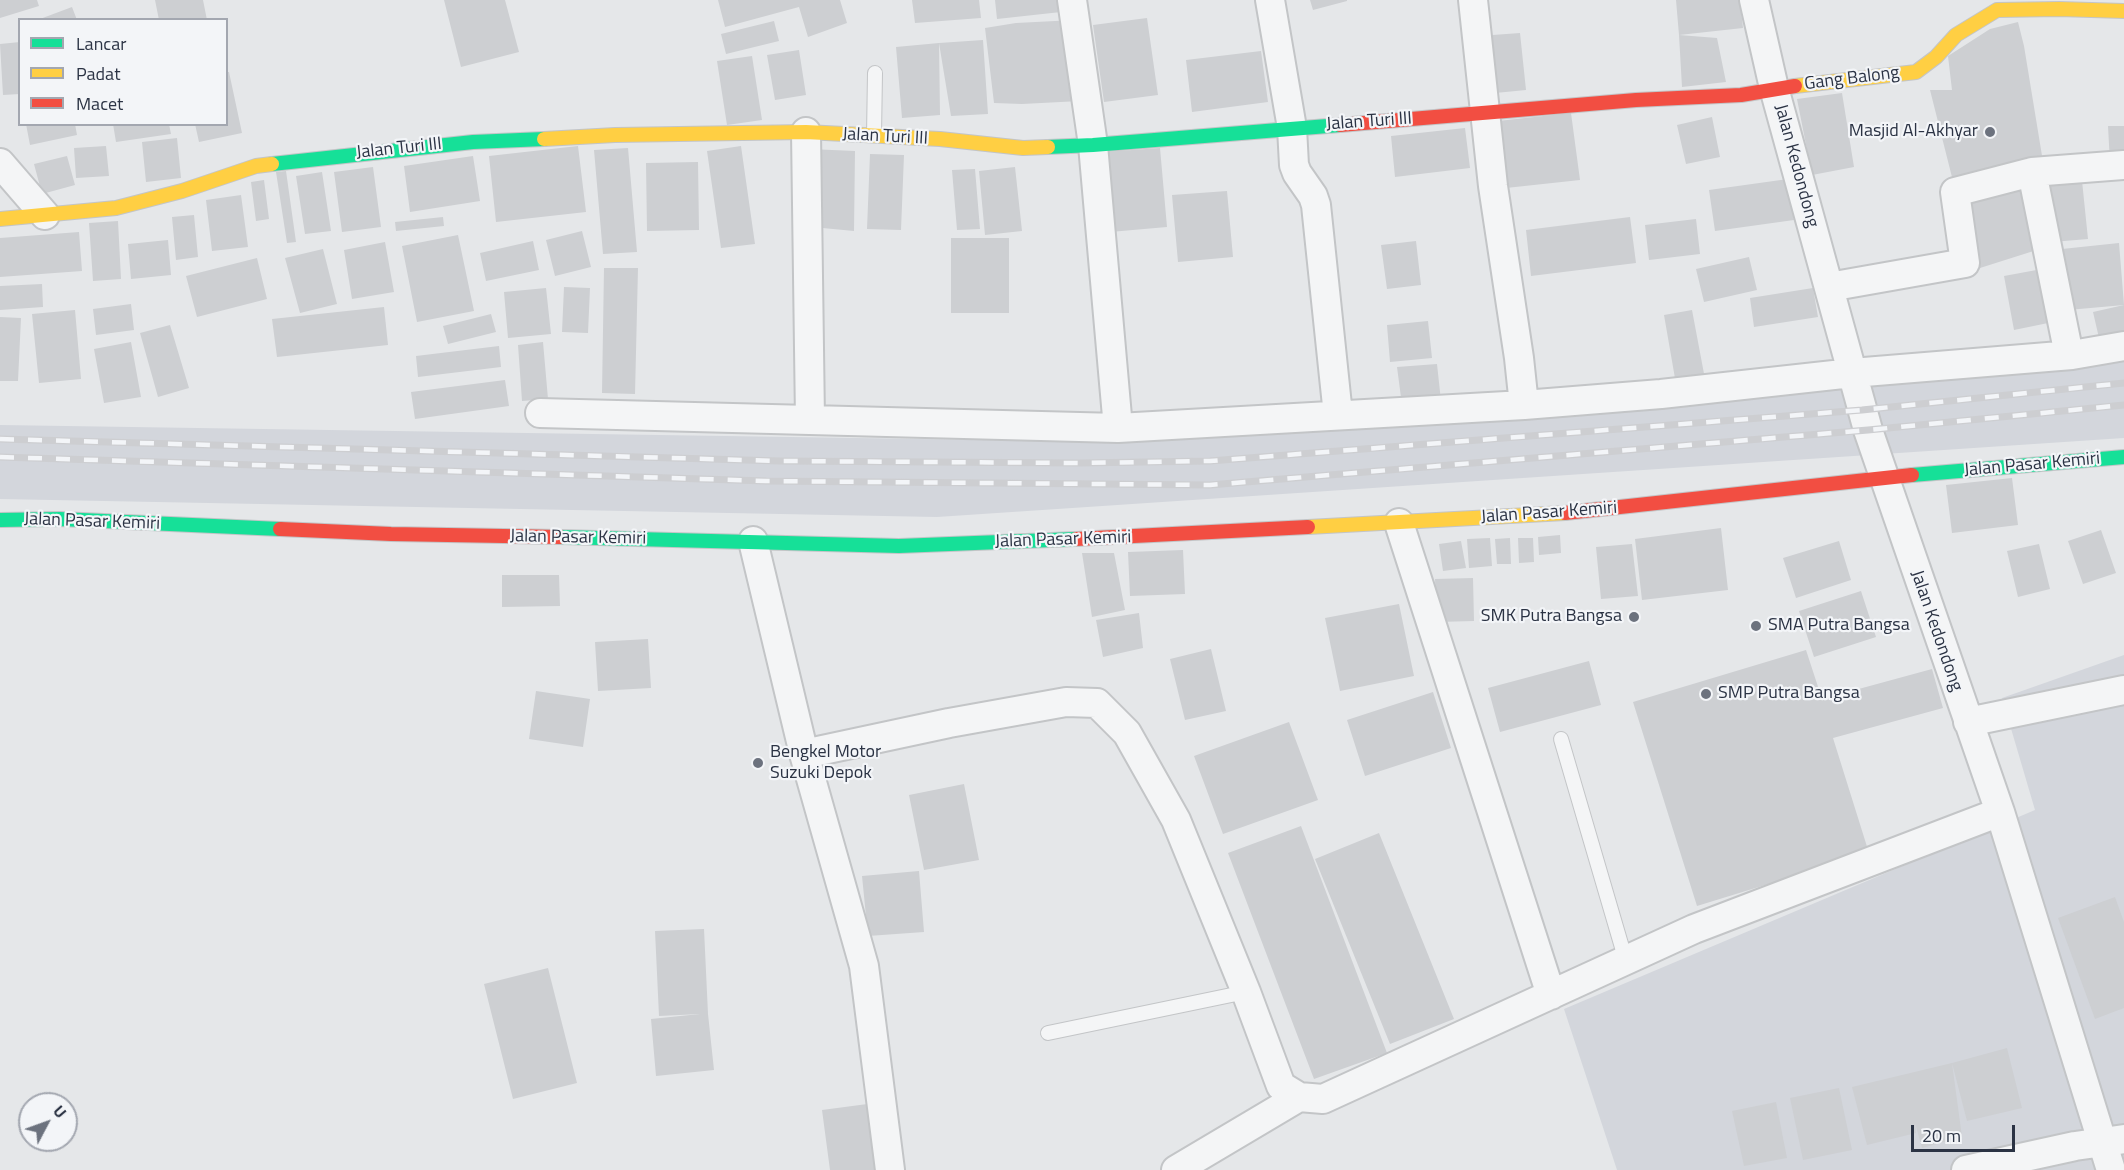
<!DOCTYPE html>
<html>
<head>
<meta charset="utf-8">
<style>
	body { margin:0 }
	#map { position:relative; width:2124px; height:1170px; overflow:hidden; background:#e5e7e9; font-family:"Titillium Web",sans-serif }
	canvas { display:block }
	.legend { position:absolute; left:18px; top:18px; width:210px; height:108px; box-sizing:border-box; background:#f3f5f8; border:2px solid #a3a7b0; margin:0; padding:8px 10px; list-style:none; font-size:18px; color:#2b3344 }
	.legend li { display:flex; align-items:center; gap:12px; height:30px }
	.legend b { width:30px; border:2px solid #a3a7b0 }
	.north { position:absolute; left:18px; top:1092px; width:60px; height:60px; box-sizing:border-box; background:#f3f5f8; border:2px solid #a3a7b0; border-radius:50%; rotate:49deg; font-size:16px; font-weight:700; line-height:24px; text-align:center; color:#2b3344 }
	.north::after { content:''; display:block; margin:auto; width:21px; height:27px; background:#6c727e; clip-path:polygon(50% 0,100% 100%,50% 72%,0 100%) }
	.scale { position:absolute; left:1911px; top:1125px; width:104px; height:27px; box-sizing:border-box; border:3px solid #2b3344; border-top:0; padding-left:8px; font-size:18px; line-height:21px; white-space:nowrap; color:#2b3344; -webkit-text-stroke:4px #f3f5f8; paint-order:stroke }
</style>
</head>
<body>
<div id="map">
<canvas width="2124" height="1170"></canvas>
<ul class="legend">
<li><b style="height:8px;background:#16e098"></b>Lancar</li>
<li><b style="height:8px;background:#ffcf43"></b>Padat</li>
<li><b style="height:8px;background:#f24e42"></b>Macet</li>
</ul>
<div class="north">U</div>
<div class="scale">20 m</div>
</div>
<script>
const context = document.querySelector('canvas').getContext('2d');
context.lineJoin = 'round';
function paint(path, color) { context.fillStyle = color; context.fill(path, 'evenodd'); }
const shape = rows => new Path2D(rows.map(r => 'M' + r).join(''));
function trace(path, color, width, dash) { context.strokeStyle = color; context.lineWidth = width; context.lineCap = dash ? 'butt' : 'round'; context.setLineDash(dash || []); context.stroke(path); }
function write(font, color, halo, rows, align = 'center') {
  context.font = font + ' "Titillium Web",sans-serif'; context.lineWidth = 4.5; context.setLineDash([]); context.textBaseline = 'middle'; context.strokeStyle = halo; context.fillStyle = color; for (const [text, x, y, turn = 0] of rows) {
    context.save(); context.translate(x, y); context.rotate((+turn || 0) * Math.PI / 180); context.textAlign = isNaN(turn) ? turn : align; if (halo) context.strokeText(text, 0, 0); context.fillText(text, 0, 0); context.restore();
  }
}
paint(shape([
	[2124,346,2124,438,937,517,0,499,0,425,1120,442,1890,379],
	[2124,655,2124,1167,2099,1170,1617,1170,1564,1009,2035,810,2002,698]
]), '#d3d6dc');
paint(shape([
	[0,0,37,0,39,6,0,18],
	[155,0,203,0,207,20,159,20],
	[444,0,505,0,519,52,461,67],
	[718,0,840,0,847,23,808,37,799,7,725,27],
	[912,0,979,0,981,18,915,23],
	[995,0,1067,0,1070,11,997,19],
	[1310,0,1347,0,1347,1,1313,10],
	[1676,0,1740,0,1743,28,1679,35],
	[72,7,77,20,40,20,40,19],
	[1147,18,1158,95,1104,102,1093,25],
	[1075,20,1080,101,1022,104,994,103,985,28,1016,23],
	[774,21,779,41,726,54,721,34],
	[2018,22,2024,46,2045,174,2043,248,1980,268,1957,197,1930,90,1952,90,1948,56,1990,29],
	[1520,33,1526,90,1485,94,1479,36],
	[1679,35,1717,38,1726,82,1682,87],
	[983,40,988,114,951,116,939,43,940,115,902,118,896,47,939,43],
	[20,42,20,94,3,95,0,44],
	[799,50,806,95,775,100,767,55],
	[1261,51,1268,102,1192,112,1186,60],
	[752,56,762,120,727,125,717,61],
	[226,72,229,72,242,133,199,142,195,124,226,124],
	[1842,93,1854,167,1812,175,1797,99],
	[1571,113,1580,180,1506,188,1498,121],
	[1712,117,1720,157,1686,164,1677,125],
	[26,124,75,124,77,135,30,145],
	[113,124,169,124,171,134,116,142],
	[2108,126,2124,126,2124,162,2110,163],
	[1465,128,1470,168,1395,177,1391,136],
	[177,138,181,178,146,182,142,142],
	[106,146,109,176,76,178,74,148],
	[578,146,586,212,496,222,489,156],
	[741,146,755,244,721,248,707,151],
	[628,148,637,252,603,254,594,150],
	[1160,148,1167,227,1110,232,1104,152],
	[809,149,855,151,854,231,812,227],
	[870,154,904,155,901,230,867,229],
	[67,156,75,185,42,194,34,164],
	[473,156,480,201,410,212,404,166],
	[698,162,699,230,647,231,646,163],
	[373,167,381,227,342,232,334,172],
	[1015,167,1022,231,985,235,979,171],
	[975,169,980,229,957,230,952,170],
	[286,171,296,242,287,243,276,172],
	[2081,171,2088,239,2052,242,2045,174],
	[322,172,331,231,305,234,296,176],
	[1788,179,1794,220,1715,231,1709,190],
	[264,180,269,219,256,221,251,182],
	[1227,191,1233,257,1178,262,1172,195],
	[241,195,248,247,212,251,206,200],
	[194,215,198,257,176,260,172,217],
	[443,217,444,226,396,231,395,222],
	[1630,217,1636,263,1531,276,1526,230],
	[1696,219,1700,254,1649,260,1645,225],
	[118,221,121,279,93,281,89,223],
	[582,231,591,267,555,276,546,240],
	[79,232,82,271,0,277,0,238],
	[458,235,474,311,417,322,402,246],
	[951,238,1009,238,1009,313,951,313],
	[168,240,171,275,131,279,128,244],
	[533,241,539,270,486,281,480,253],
	[1416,241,1421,285,1387,289,1381,245],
	[385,242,394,292,352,299,344,250],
	[2119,243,2124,305,2068,310,2062,249],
	[323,249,337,304,300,313,285,258],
	[1749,257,1757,290,1704,302,1696,269],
	[257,258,267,299,197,317,186,276],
	[604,268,638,268,635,394,602,393],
	[2042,269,2053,322,2014,330,2004,276],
	[42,284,43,307,0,310,0,286],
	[564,287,590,288,588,333,562,332],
	[546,288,551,334,508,338,504,292],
	[1813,288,1818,317,1754,327,1750,298],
	[131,304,134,330,96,335,93,309],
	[2124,305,2124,333,2099,338,2093,312],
	[384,307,388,345,277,357,272,319],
	[75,310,81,379,39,383,32,314],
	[1692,310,1705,379,1676,384,1664,315],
	[491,314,496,332,448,344,443,326],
	[0,317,21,318,18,381,0,381],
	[1428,321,1432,358,1390,362,1387,325],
	[170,325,189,388,158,397,140,333],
	[131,342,141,397,104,403,94,349],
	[543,342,548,399,522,401,518,345],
	[499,346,501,367,418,377,416,356],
	[1437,364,1441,401,1402,405,1397,367],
	[505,380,509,406,415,419,411,392],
	[2012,478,2018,525,1952,533,1946,485],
	[1721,528,1728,590,1642,600,1635,539],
	[2101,530,2116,573,2083,584,2068,541],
	[1560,535,1561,553,1539,555,1538,537],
	[1490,538,1492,566,1469,568,1467,539],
	[1510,538,1511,564,1497,564,1495,539],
	[1518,538,1533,538,1534,562,1519,563],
	[1461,541,1466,568,1443,571,1439,544],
	[1839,541,1851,580,1796,598,1783,558],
	[1632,544,1638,596,1601,599,1596,547],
	[2039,544,2050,589,2018,597,2007,551],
	[1183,550,1185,594,1130,596,1128,552],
	[1082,553,1114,553,1125,610,1092,617],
	[502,575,559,575,560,606,502,607],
	[1473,578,1474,621,1437,622,1435,579],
	[1861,591,1876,637,1814,657,1799,611],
	[1399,604,1414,676,1340,691,1325,618],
	[1139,613,1143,648,1103,657,1096,620],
	[648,639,651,688,598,691,595,642],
	[1211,649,1226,711,1185,720,1170,659],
	[1806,650,1822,699,1932,669,1943,708,1833,738,1869,853,1697,906,1633,702],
	[1589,661,1601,705,1500,732,1488,688],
	[536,691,590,699,583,747,529,739],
	[1433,692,1451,748,1365,776,1347,720],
	[1289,722,1318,800,1223,834,1194,756],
	[964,784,979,860,924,870,909,795],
	[1301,826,1387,1053,1314,1079,1228,853],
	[1379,833,1454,1019,1390,1044,1315,859],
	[919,871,924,932,868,936,862,876],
	[2115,897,2124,922,2124,1008,2095,1019,2058,918],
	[704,929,708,1014,714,1070,656,1076,651,1019,700,1014,659,1016,655,931],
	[548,968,577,1083,513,1099,484,984],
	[2007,1048,2022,1108,1967,1121,1952,1063],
	[1952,1063,1962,1137,1922,1148,1915,1123,1916,1133,1867,1145,1852,1087],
	[1839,1088,1852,1150,1803,1160,1790,1098],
	[1776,1102,1787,1158,1744,1166,1732,1111],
	[875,1103,884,1170,830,1170,822,1110]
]), '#cdcfd2');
const lane = shape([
	[874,135,875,73],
	[1561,739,1626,961],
	[1048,1033,1246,992]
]);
const street = shape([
	[1072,0,1093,145,1118,428],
	[1270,0,1292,128,1294,165,1297,173,1313,196,1316,205,1338,415],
	[1473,0,1493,186,1519,358,1524,405],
	[1754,0,1774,88,1868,430,2000,812,2111,1170],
	[806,132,810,420],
	[0,163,45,215],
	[2032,172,2069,355],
	[1829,287,1965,263,1955,192,2032,172,2124,165],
	[540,413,1118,428,1524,405,1661,394,1852,373,2072,355,2124,346],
	[1399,523,1551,995],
	[753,541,804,754,864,966,890,1170],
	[1968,722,2124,690],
	[804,754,949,723,1066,702,1097,703,1127,733,1176,820,1246,992,1281,1086,1299,1097,1323,1099,1694,929,2000,812],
	[1176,1170,1299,1097],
	[1966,1170,2075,1146,2124,1139]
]);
const fast = shape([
	[1048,147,1093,145,1340,125],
	[272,164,473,142,544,139],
	[1912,475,2124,457],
	[0,520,60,519,280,529],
	[560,537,899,546,1076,539]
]);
const slow = shape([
	[1795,86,1916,72,1936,57,1956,35,1997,10,2059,9,2124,11],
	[544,139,615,135,806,132,940,139,1023,148,1048,147],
	[0,219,116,208,182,191,256,166,272,164],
	[1308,527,1565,513]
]);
const jam = shape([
	[1340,125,1636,100,1741,95,1795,86],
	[1565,513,1912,475],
	[280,529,391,534,560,537],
	[1076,539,1308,527]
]);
trace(lane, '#c3c5c7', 16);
trace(street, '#c3c5c7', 32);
trace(fast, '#c3c5c7', 16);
trace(slow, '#c3c5c7', 16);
trace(jam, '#c3c5c7', 16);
trace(lane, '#f4f5f6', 14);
trace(street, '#f4f5f6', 28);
trace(fast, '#16e098', 14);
trace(slow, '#ffcf43', 14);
trace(jam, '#f24e42', 14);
const rail = shape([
	[0,439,780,461,1079,463,1210,461,1862,410,2124,383],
	[0,457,766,481,1210,485,1868,430,2124,405]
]);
trace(rail, '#cdced1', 7);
trace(rail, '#f3f5f8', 4.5, [14]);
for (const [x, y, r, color] of [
	[1990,132,6,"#6c727e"],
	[1634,617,6,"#6c727e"],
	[1756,626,6,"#6c727e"],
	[1706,694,6,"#6c727e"],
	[758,763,6,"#6c727e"]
]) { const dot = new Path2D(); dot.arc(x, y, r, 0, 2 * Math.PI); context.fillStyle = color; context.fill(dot); trace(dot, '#f3f5f8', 2); }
write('18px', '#2b3344', '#f3f5f8', [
	["Gang Balong",1852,79,-7],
	["Jalan Turi III",1369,122,-4],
	["Jalan Turi III",885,137,3],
	["Jalan Turi III",399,149,-6],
	["Jalan Kedondong",1796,166,75],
	["Jalan Pasar Kemiri",2032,465,-5],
	["Jalan Pasar Kemiri",1549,513,-4],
	["Jalan Pasar Kemiri",92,522,2],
	["Jalan Pasar Kemiri",578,538,1],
	["Jalan Pasar Kemiri",1063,540,-2],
	["Jalan Kedondong",1936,631,71]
]);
write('18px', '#2b3344', '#f3f5f8', [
	["Masjid Al-Akhyar",1978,132,"right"],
	["SMK Putra Bangsa",1622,617,"right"],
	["SMA Putra Bangsa",1768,626],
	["SMP Putra Bangsa",1718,694],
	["Bengkel Motor",770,753],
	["Suzuki Depok",770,774]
], 'left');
</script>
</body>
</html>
